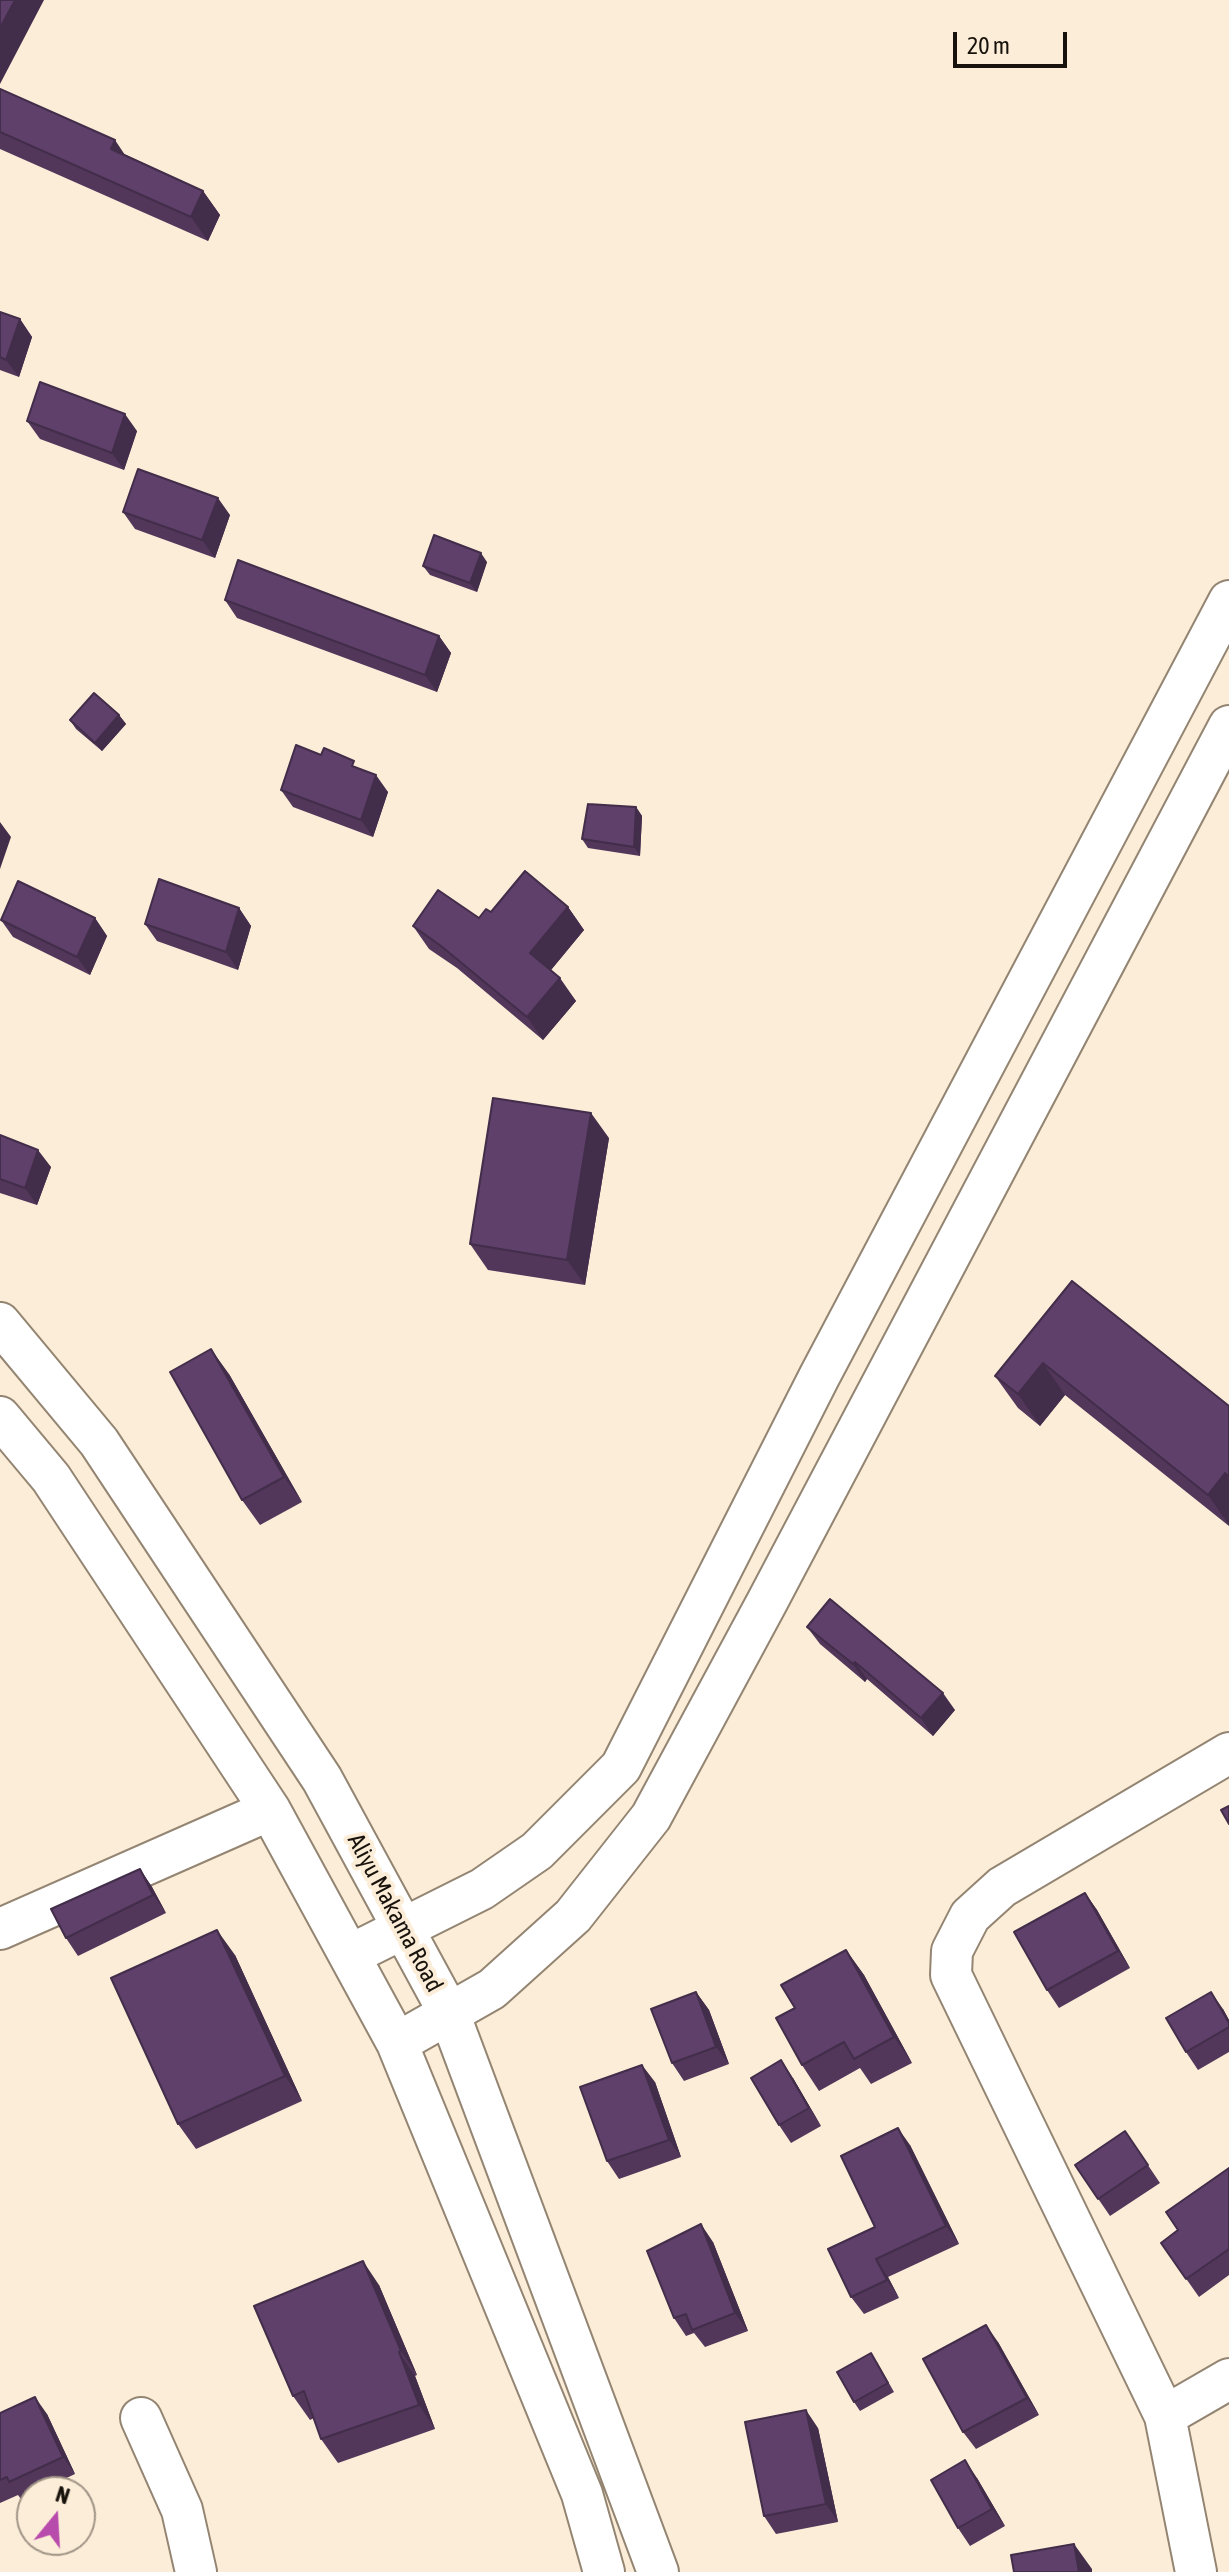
<!DOCTYPE html>
<html>
<head>
<meta charset="utf-8">
<style>
	body { margin:0 }
	#map { position:relative; width:1229px; height:2572px; overflow:hidden; background:#fcedd8; font-family:"Asap Condensed",sans-serif }
	canvas { display:block }
	.north { position:absolute; left:16px; top:2476px; width:80px; height:80px; box-sizing:border-box; background:#fcedd8; border:2px solid #a09586; border-radius:50%; rotate:18deg; font-size:22px; font-weight:700; line-height:32px; text-align:center; color:#17120b }
	.north::after { content:''; display:block; margin:auto; width:28px; height:36px; background:#b84cac; clip-path:polygon(50% 0,100% 100%,50% 72%,0 100%) }
	.scale { position:absolute; left:953px; top:32px; width:114px; height:36px; box-sizing:border-box; border:4px solid #17120b; border-top:0; padding-left:10px; font-size:24px; line-height:28px; white-space:nowrap; color:#17120b; -webkit-text-stroke:6px #fcedd8; paint-order:stroke }
</style>
</head>
<body>
<div id="map">
<canvas width="1229" height="2572"></canvas>
<div class="north">N</div>
<div class="scale">20 m</div>
</div>
<script>
const context = document.querySelector('canvas').getContext('2d');
context.lineJoin = 'round';
const shape = rows => new Path2D(rows.map(r => 'M' + r).join(''));
function trace(path, color, width, dash) { context.strokeStyle = color; context.lineWidth = width; context.lineCap = dash ? 'butt' : 'round'; context.setLineDash(dash || []); context.stroke(path); }
function paint(path, color) { context.fillStyle = color; context.fill(path, 'evenodd'); }
function write(font, color, halo, rows, align = 'center') {
  context.font = font + ' "Asap Condensed",sans-serif'; context.lineWidth = 8; context.setLineDash([]); context.textBaseline = 'middle'; context.strokeStyle = halo; context.fillStyle = color; for (const [text, x, y, turn = 0] of rows) {
    context.save(); context.translate(x, y); context.rotate((+turn || 0) * Math.PI / 180); context.textAlign = isNaN(turn) ? turn : align; if (halo) context.strokeText(text, 0, 0); context.fillText(text, 0, 0); context.restore();
  }
}
const minor = shape([
	[0,1323,99,1442,322,1779,449,2013,658,2572],
	[0,1417,51,1478,270,1810,397,2043,582,2494,604,2572],
	[0,1929,270,1810],
	[350,1955,482,1889,537,1851,621,1767,819,1377,1229,601],
	[397,2043,492,1989,573,1916,651,1817,767,1602,1229,726],
	[1165,2416,1229,2379],
	[141,2418,182,2510,196,2572],
	[1196,2572,1165,2416,951,1975,952,1951,970,1916,1002,1887,1229,1753]
]);
trace(minor, '#938572', 44);
trace(minor, '#fff', 40);
paint(shape([
	[0,89,126,155,203,191,220,215,208,241,0,149],
	[0,312,20,319,32,337,19,377,0,370],
	[27,421,137,431,124,470,40,439],
	[123,512,230,515,215,558,135,529],
	[487,562,477,592,430,575,423,566],
	[225,600,439,636,451,653,437,692,237,618],
	[119,715,126,724,102,751,76,729,70,720],
	[360,769,388,792,373,837,293,807,281,790],
	[636,807,642,816,640,856,588,848,582,839],
	[568,907,584,930,551,970,576,1001,543,1040,457,968,429,949,413,926,479,918,491,912],
	[239,908,251,926,238,970,157,941,145,924],
	[95,918,107,936,90,975,13,937,1,920],
	[0,1135,51,1167,37,1205,0,1193],
	[609,1138,585,1285,488,1270,470,1244],
	[1072,1281,1229,1406,1229,1526,1065,1395,1040,1426,1018,1408,995,1376],
	[229,1374,302,1502,260,1525,242,1500],
	[807,1627,955,1710,933,1736,867,1679,865,1682,820,1644],
	[140,1869,152,1887,166,1913,78,1956,66,1938],
	[1085,1893,1097,1910,1130,1968,1059,2008,1047,1990],
	[846,1950,864,1975,912,2063,871,2084,860,2068,819,2091,802,2065,795,2008],
	[235,1955,302,2101,196,2149,178,2124],
	[696,1992,709,2010,729,2064,684,2081,672,2063],
	[1223,2009,1229,2020,1229,2052,1198,2070,1186,2052],
	[793,2078,821,2126,791,2143,779,2125],
	[655,2082,681,2157,619,2179,607,2161],
	[1125,2131,1160,2183,1110,2216,1075,2165],
	[910,2145,959,2244,888,2277,899,2298,864,2314,851,2297,875,2227],
	[1229,2168,1229,2275,1199,2297,1161,2243,1178,2230],
	[713,2242,748,2331,705,2347,694,2333,686,2336,674,2318],
	[379,2285,417,2375,415,2376,435,2429,338,2463,321,2439,314,2418,310,2420,293,2396],
	[998,2342,1039,2415,976,2449,963,2432],
	[877,2362,894,2392,860,2411,854,2402],
	[0,2413,47,2414,75,2474,37,2492,32,2492,32,2494,21,2499,18,2495,0,2503],
	[818,2428,838,2522,776,2534,764,2516],
	[977,2478,1005,2526,970,2546,958,2528]
]), '#52375b');
paint(shape([
	[15,0,44,0,0,84,0,28],
	[115,140,131,164,111,149],
	[203,191,220,215,208,241,191,217],
	[20,319,32,337,19,377,6,360],
	[125,414,137,431,124,470,112,453],
	[218,498,230,515,215,558,202,540],
	[481,553,487,562,477,592,470,583],
	[439,636,451,653,437,692,425,675],
	[119,715,126,724,102,751,95,743],
	[376,775,388,792,373,837,361,820],
	[636,807,642,816,640,856,634,847],
	[0,822,11,837,0,869],
	[568,907,584,930,546,976,530,953],
	[239,908,251,926,238,970,226,952],
	[95,918,107,936,90,975,77,957],
	[560,978,576,1001,543,1040,527,1017],
	[591,1113,609,1138,585,1285,567,1260],
	[38,1150,51,1167,37,1205,25,1188],
	[211,1349,229,1374,302,1502,284,1477],
	[1043,1363,1065,1395,1040,1426,1018,1394],
	[1225,1473,1229,1480,1229,1525,1208,1495],
	[855,1662,867,1679,865,1682,853,1664],
	[943,1693,955,1710,933,1736,921,1718],
	[140,1869,152,1887,166,1913,153,1895],
	[1085,1893,1097,1910,1130,1968,1118,1951],
	[217,1930,235,1955,302,2101,285,2076],
	[846,1950,864,1975,912,2063,894,2037],
	[696,1992,709,2010,729,2064,716,2047],
	[1211,1992,1223,2009,1229,2020,1229,2023],
	[781,2060,793,2078,821,2126,809,2108],
	[642,2065,655,2082,681,2157,669,2140],
	[898,2128,910,2145,959,2244,946,2226],
	[701,2224,713,2242,748,2331,735,2313],
	[876,2259,888,2277,899,2298,887,2280],
	[363,2261,379,2285,417,2375,401,2351],
	[986,2325,998,2342,1039,2415,1027,2398],
	[399,2352,415,2376,435,2429,419,2405],
	[35,2397,47,2414,75,2474,63,2457],
	[806,2410,818,2428,838,2522,826,2504],
	[965,2460,977,2478,1005,2526,992,2509],
	[1074,2544,1092,2569,1092,2572,1079,2572]
]), '#422d4a');
const building = shape([
	[0,0,15,0,0,28,0,0],
	[0,89,115,140,111,149,203,191,191,217,0,132,0,89],
	[0,312,20,319,6,360,0,357,0,312],
	[40,382,125,414,112,453,27,421,40,382],
	[138,469,218,498,202,540,123,512,138,469],
	[434,535,481,553,470,583,423,566,434,535],
	[238,560,439,636,425,675,225,600,238,560],
	[94,693,119,715,95,743,70,720,94,693],
	[296,745,321,755,324,748,354,761,352,766,376,775,361,820,281,790,296,745],
	[588,804,636,807,634,847,582,839,588,804],
	[525,871,568,907,530,953,560,978,527,1017,441,946,413,926,438,890,479,918,486,909,491,912,525,871],
	[159,879,239,908,226,952,145,924,159,879],
	[18,881,95,918,77,957,1,920,18,881],
	[493,1098,591,1113,567,1260,470,1244,493,1098],
	[0,1135,38,1150,25,1188,0,1179,0,1135],
	[1072,1281,1229,1406,1229,1477,1225,1473,1208,1495,1043,1363,1018,1394,995,1376,1072,1281],
	[211,1349,284,1477,242,1500,170,1372,211,1349],
	[830,1599,943,1693,921,1718,855,1662,853,1664,807,1627,830,1599],
	[1229,1806,1229,1824,1221,1810,1229,1806],
	[140,1869,153,1895,66,1938,51,1909,140,1869],
	[1085,1893,1118,1951,1047,1990,1014,1932,1085,1893],
	[217,1930,285,2076,178,2124,111,1978,217,1930],
	[846,1950,894,2037,854,2059,844,2042,802,2065,776,2018,795,2008,781,1985,846,1950],
	[696,1992,716,2047,672,2063,651,2009,696,1992],
	[1211,1992,1229,2023,1229,2027,1186,2052,1166,2018,1211,1992],
	[781,2060,809,2108,779,2125,751,2078,781,2060],
	[642,2065,669,2140,607,2161,580,2087,642,2065],
	[898,2128,946,2226,876,2259,887,2280,851,2297,828,2249,875,2227,841,2156,898,2128],
	[1125,2131,1148,2165,1098,2199,1075,2165,1125,2131],
	[1229,2168,1229,2249,1186,2279,1161,2243,1178,2230,1166,2212,1229,2168],
	[701,2224,735,2313,692,2330,686,2314,674,2318,647,2251,701,2224],
	[363,2261,401,2351,399,2352,419,2405,321,2439,304,2391,293,2396,254,2306,363,2261],
	[986,2325,1027,2398,963,2432,923,2359,986,2325],
	[871,2353,888,2383,854,2402,837,2372,871,2353],
	[35,2397,63,2457,9,2482,7,2477,0,2480,0,2413,35,2397],
	[806,2410,826,2504,764,2516,745,2422,806,2410],
	[965,2460,992,2509,958,2528,931,2480,965,2460],
	[1074,2544,1079,2572,1014,2572,1011,2555,1074,2544]
]);
paint(building, '#5f406a');
trace(building, '#422d4a', 2);
write('24px', '#17120b', '#fcedd8', [
	["Aliyu Makama Road",395,1913,62]
]);
</script>
</body>
</html>
